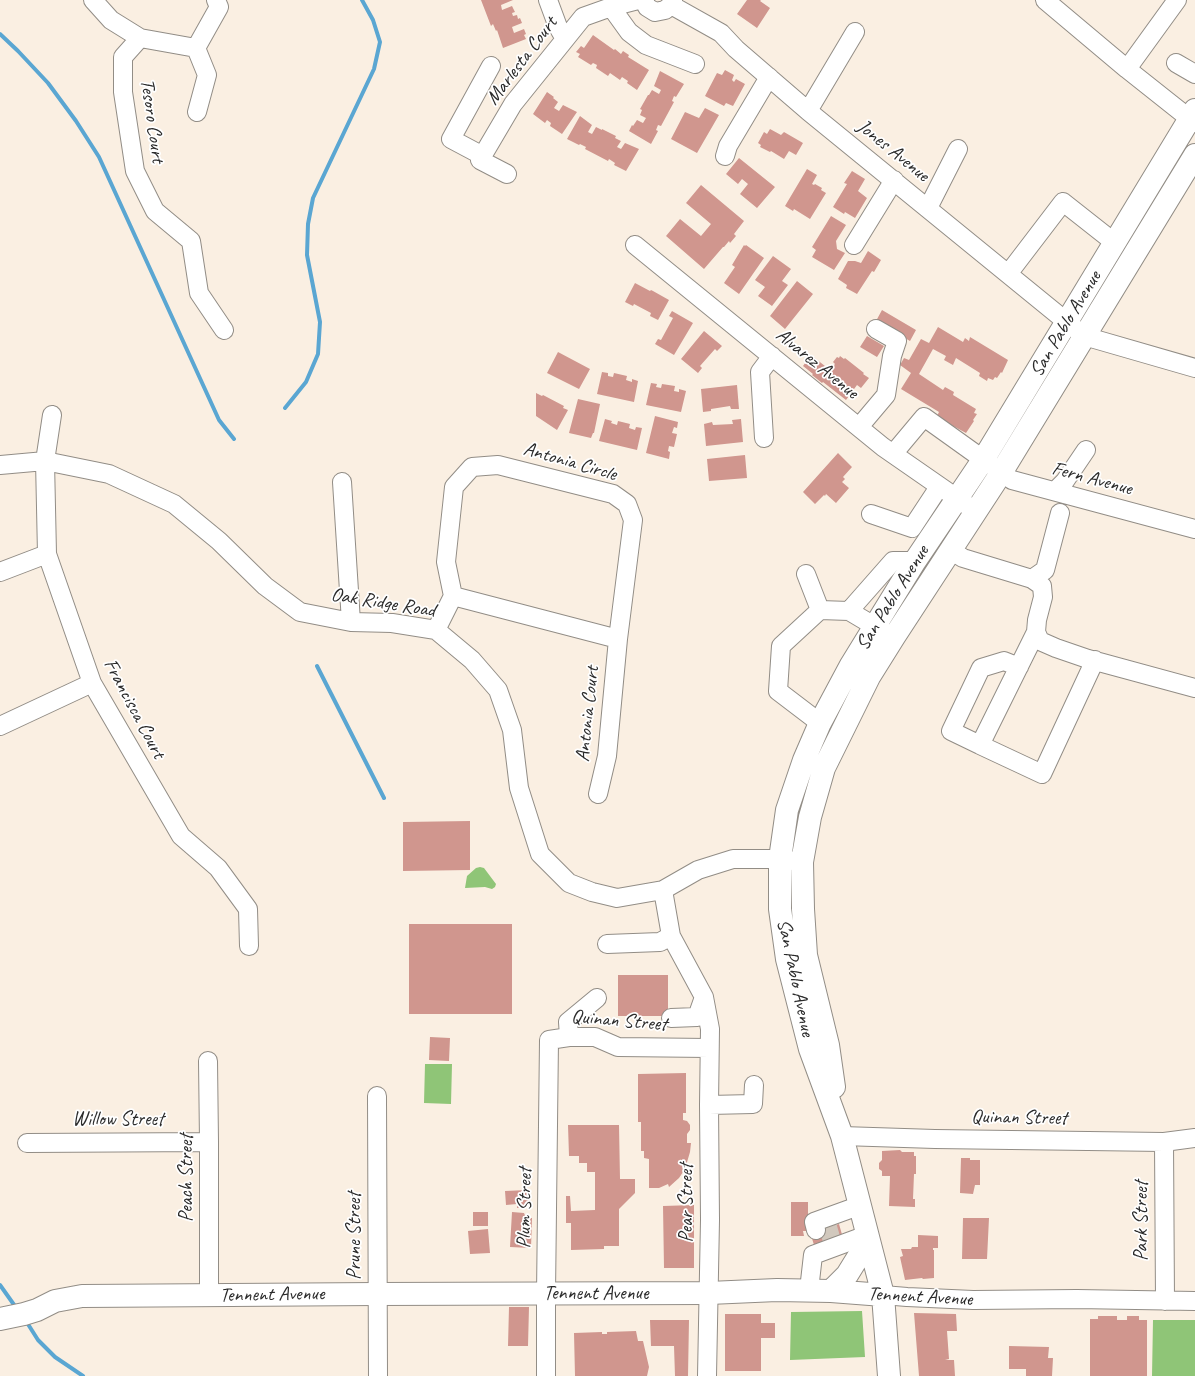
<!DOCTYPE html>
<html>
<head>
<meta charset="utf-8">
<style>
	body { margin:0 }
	canvas { display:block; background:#faefe2 }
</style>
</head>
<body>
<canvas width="1195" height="1376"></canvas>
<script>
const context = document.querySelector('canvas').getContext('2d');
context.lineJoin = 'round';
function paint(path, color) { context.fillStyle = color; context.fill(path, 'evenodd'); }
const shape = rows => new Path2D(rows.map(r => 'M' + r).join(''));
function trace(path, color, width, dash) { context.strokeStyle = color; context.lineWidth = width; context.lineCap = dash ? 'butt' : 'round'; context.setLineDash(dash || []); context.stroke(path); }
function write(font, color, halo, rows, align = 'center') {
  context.font = font + ' Caveat,sans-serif'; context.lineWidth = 3.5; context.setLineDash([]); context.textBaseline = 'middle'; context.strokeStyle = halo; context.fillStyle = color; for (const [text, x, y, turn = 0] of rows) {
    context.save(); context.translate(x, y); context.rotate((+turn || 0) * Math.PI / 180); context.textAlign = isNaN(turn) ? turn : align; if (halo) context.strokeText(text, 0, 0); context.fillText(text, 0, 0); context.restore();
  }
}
paint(shape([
	[480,867,484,868,496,884,495,887,492,889,485,887,465,888,467,876,476,868],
	[425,1064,452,1064,451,1104,424,1103],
	[862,1311,865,1357,790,1360,791,1312],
	[1153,1320,1195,1320,1195,1376,1152,1376]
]), '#8fc577');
trace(shape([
	[0,34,18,51,48,83,76,121,99,157,219,420,234,439],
	[285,408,306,382,318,354,320,322,307,255,308,224,313,198,374,69,380,42,373,20,362,0],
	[317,666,384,798],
	[0,1285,17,1309],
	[26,1321,38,1340,55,1357,83,1376]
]), '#5aa6d2', 4);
paint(shape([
	[481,0,513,0,501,5,502,10,512,6,515,12,512,13,513,16,517,15,518,19,520,18,522,23,512,27,514,33,524,29,526,34,524,35,526,39,503,48,497,30,496,31,493,24,491,26],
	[747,0,761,0,760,1,770,8,757,28,737,14],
	[593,35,614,50,615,49,621,54,623,51,629,55,628,57,649,70,637,90,627,83,628,81,622,77,620,80,610,73,608,76,596,68,597,65,593,63,591,65,578,57,580,54,576,52,581,46,584,48],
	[725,70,734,75,732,80,734,82,736,79,745,84,733,106,726,103,724,106,705,96,717,73,722,75],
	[660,71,684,84,676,97,674,96,672,101,674,102,661,126,658,125,656,130,658,131,651,144,629,131,632,125,633,126,637,120,643,123,646,118,640,115,642,110,640,109,648,95,649,95,652,90,659,94,661,90,654,86],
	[547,92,554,97,553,98,558,102,554,108,559,111,563,105,577,112,562,134,550,126,551,123,547,120,545,123,533,114],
	[705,108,719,115,697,153,671,139,685,112,699,118],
	[580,116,592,125,588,132,592,134,596,127,602,130,602,129,616,136,615,138,621,141,617,147,621,149,625,143,639,149,626,171,614,165,615,163,609,159,608,161,585,149,586,147,580,144,579,145,567,139],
	[770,129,781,135,784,132,803,143,796,155,789,151,784,159,771,151,770,152,760,147,761,145,758,143,764,132,767,134],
	[739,158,775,187,757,208,740,194,748,184,742,179,738,184,726,174],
	[807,169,817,175,812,184,814,185,815,184,822,188,821,190,826,193,810,219,794,209,793,211,785,206],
	[852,171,865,179,858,191,867,198,855,218,845,212,844,214,833,207,847,184,844,183],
	[701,185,744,221,734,234,736,236,730,243,729,241,724,247,723,247,704,269,666,236,680,219,701,236,711,224,686,203],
	[831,216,846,225,836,241,837,249,845,253,834,270,812,257,816,250,812,247],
	[744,245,745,246,746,245,764,258,739,294,724,283,735,267,732,265],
	[868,251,881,260,874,272,872,271,857,294,846,288,847,285,838,279,848,261,855,261,861,263],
	[773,256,791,269,782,281,788,285,772,306,758,296,765,287,755,280],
	[797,281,813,294,785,329,770,316],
	[635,283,650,291,651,290,653,291,669,300,658,320,650,316,651,313,634,304,633,306,625,302],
	[882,310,916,330,910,341,876,321],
	[672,311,693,323,674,355,655,344,658,339,661,340,673,318,669,316],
	[938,327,963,342,965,338,969,341,970,337,1008,360,1002,373,1001,372,997,378,995,377,993,380,988,378,987,381,979,376,980,373,956,358,953,365,944,360,946,356,933,349,919,374,943,390,945,387,954,392,953,395,976,409,974,413,977,414,973,420,974,421,966,433,944,421,944,420,937,416,939,412,901,389,911,373,900,365,904,358,909,360,921,339,929,343],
	[704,331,722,346,717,351,715,349,700,366,702,368,698,373,681,359],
	[867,336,884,346,877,357,860,347],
	[558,352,590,369,579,389,547,373],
	[811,355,830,370,835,364,833,362,837,357,839,358,840,356,844,359,845,358,864,373,863,374,869,378,861,388,857,385,846,400,823,382,822,383,812,375,813,374,803,366],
	[602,372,608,373,608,376,613,377,614,373,627,376,626,380,632,382,632,379,638,381,634,402,597,394],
	[651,383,657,384,656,387,661,388,662,384,675,386,674,391,679,392,679,389,686,391,681,412,646,405],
	[737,385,739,409,731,409,730,406,711,409,711,411,703,412,701,389],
	[536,393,542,396,543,395,564,406,563,408,568,410,557,430,536,416],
	[578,399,600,404,594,433,593,433,591,438,569,433],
	[655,416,678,422,677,428,674,427,672,433,677,434,674,447,669,446,668,451,670,452,669,459,646,453],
	[605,419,612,421,611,423,617,425,618,421,630,424,629,428,635,430,636,427,642,428,637,450,599,441],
	[741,419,743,442,706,446,704,424,712,422,713,425,733,424,732,420],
	[838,453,852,467,843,477,845,479,842,482,849,488,836,503,826,494,825,496,824,495,815,504,803,492],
	[745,455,747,478,709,481,707,459],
	[470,821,470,870,403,871,403,822],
	[409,924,512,924,512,1014,409,1014],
	[618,975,668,975,668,1016,618,1016],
	[430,1037,450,1038,449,1061,429,1060],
	[686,1073,686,1113,683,1113,683,1120,687,1121,690,1125,690,1130,687,1134,687,1143,691,1143,690,1152,685,1169,679,1178,669,1187,668,1184,659,1188,649,1188,649,1159,644,1158,644,1151,641,1151,641,1122,638,1122,638,1074],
	[568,1125,619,1125,620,1179,635,1179,635,1193,619,1209,619,1246,604,1246,604,1249,571,1250,571,1223,566,1223,566,1196,570,1196,571,1211,595,1210,595,1172,587,1172,587,1163,579,1163,579,1156,569,1156],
	[900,1150,902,1152,914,1152,914,1156,916,1156,916,1174,914,1174,913,1199,915,1199,915,1207,889,1206,890,1176,882,1176,882,1171,879,1169,879,1163,882,1160,882,1151],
	[961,1158,970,1158,970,1160,980,1160,980,1185,975,1185,973,1194,960,1193],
	[527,1190,528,1200,531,1201,532,1207,517,1208,517,1204,506,1205,505,1191],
	[791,1202,808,1202,808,1231,803,1231,804,1236,791,1236],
	[694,1205,694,1268,664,1268,663,1206],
	[473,1212,488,1212,488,1226,473,1226],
	[512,1212,524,1213,526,1218,532,1218,531,1248,510,1247],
	[963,1218,989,1218,987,1259,962,1259],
	[839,1224,843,1238,814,1245,810,1232],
	[488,1229,490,1253,470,1254,468,1231],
	[918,1235,938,1236,938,1248,933,1248,933,1250,934,1250,934,1278,923,1279,922,1278,905,1280,900,1257,903,1256,901,1249,911,1249,912,1247,918,1247],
	[509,1307,529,1307,528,1346,508,1346],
	[914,1313,956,1314,957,1331,947,1331,949,1359,945,1360,954,1360,955,1376,919,1376],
	[725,1314,761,1314,761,1323,775,1323,775,1338,761,1338,761,1371,725,1371],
	[1098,1316,1117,1316,1117,1320,1127,1320,1127,1316,1139,1316,1139,1320,1147,1320,1147,1376,1090,1376,1090,1319,1098,1319],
	[650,1320,689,1320,688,1376,675,1376,674,1346,651,1346],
	[636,1331,638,1341,643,1341,649,1367,647,1376,575,1376,574,1333,602,1332,602,1334,607,1334,607,1332],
	[1009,1346,1049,1347,1048,1358,1053,1358,1052,1376,1026,1376,1026,1369,1009,1369]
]), '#d0968e');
trace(shape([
	[828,1227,832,1241]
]), '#d1c8bd', 18, [18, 9]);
const minor = shape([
	[93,0,111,20,140,38,196,48],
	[548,0,558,27,565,39],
	[644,0,647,7,655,12,665,10,671,5,673,0],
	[1045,0,1127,69,1195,123],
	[671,5,721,33,736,49,808,111,1084,336,1195,368],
	[611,7,629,32,646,45,695,64],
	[140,38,123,57,123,92,135,171,155,211,191,241,199,293,224,330],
	[1176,63,1195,74],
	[1127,69,1177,0],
	[808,111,855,32],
	[197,112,207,75,196,48,219,7,216,0],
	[483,156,451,139,491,66],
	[725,156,728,146,769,77],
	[507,174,480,160,513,104,583,17,611,7,638,0],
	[928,208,958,149],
	[635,245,883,447,968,506],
	[854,245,894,180],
	[1008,274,1063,202,1115,243],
	[52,415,45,461,47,554,92,683,181,836,218,868,248,909,249,946],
	[859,427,886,395,892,356,897,341,876,329],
	[764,438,760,372,772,356],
	[893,454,924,417,1012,480,1195,529],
	[0,465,45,461,109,474,174,504,219,541,265,586,300,612,351,622,392,623,436,630,472,660,498,690,512,730,519,788,540,854,569,883,592,892,617,898,663,890,698,870,733,859,780,859,794,861],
	[342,482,351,622],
	[1055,491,1065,481,1086,450],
	[871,514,912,528,939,487],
	[950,550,963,558,1032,579,1042,586,1043,597,1037,620,1036,632,980,745,1042,774,1095,660],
	[0,572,47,554],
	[806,574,820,610,849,611,886,633],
	[1032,579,1045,570,1060,513],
	[849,611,893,561,915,561],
	[436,630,453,596,446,562,454,487,472,467,498,465,613,494,627,504,633,520,618,639,453,596],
	[1036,632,1040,641,1056,648,1088,659,1195,688],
	[820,723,778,691,781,646,820,610],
	[0,726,92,683],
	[980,745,951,731,981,668,1004,661,1019,667],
	[598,794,607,756,618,639],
	[663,890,671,936,704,997,710,1029,709,1105,710,1220,707,1376],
	[607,944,660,942,671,936],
	[671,1018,697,1017,704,997],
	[569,1037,568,1022,597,998],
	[208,1061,209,1142,209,1296],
	[377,1096,378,1376],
	[709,1105,753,1104,754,1085],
	[842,1136,935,1139,1164,1142,1195,1138],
	[1164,1142,1165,1301],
	[27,1143,209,1142],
	[816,1230,814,1222,861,1205],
	[809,1290,813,1255,867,1235],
	[883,1295,907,1297,973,1300,1077,1299,1195,1301],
	[546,1376,546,1294,549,1040,569,1037,595,1037,618,1047,709,1048]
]);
const major = shape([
	[834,1087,828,1045,806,955,803,909,802,862,810,817,824,768,869,677,894,637,1001,473,1195,155],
	[831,1291,847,1275,868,1241],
	[0,1319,24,1314,37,1310,55,1301,82,1296,377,1294,709,1293,777,1290,831,1291,883,1295],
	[889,1376,883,1295,842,1136,810,1049,787,959,780,909,780,859,787,810,804,760,820,723,851,665,915,561,983,460,1195,110]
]);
trace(minor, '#928d86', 20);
trace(major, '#928d86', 24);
trace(minor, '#fff', 18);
trace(major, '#fff', 22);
write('20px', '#2b2b2b', '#fff', [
	["Marlesta Court",522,61,-53],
	["Tesoro Court",152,121,82],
	["Jones Avenue",893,151,39],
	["San Pablo Avenue",1066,324,-59],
	["Alvarez Avenue",817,364,39],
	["Antonia Circle",570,462,16],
	["Fern Avenue",1092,479,15],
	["San Pablo Avenue",893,598,-58],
	["Oak Ridge Road",383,603,9],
	["Francisca Court",134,709,62],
	["Antonia Court",588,714,-84],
	["San Pablo Avenue",795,978,78],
	["Quinan Street",619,1021,5],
	["Quinan Street",1019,1118,1],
	["Willow Street",118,1120],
	["Peach Street",187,1178,-90],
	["Pear Street",687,1203,-90],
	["Plum Street",525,1208,-89],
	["Park Street",1142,1221,-90],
	["Prune Street",355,1236,-90],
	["Tennent Avenue",596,1294],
	["Tennent Avenue",272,1295,-1],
	["Tennent Avenue",920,1297,3]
]);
</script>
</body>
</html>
